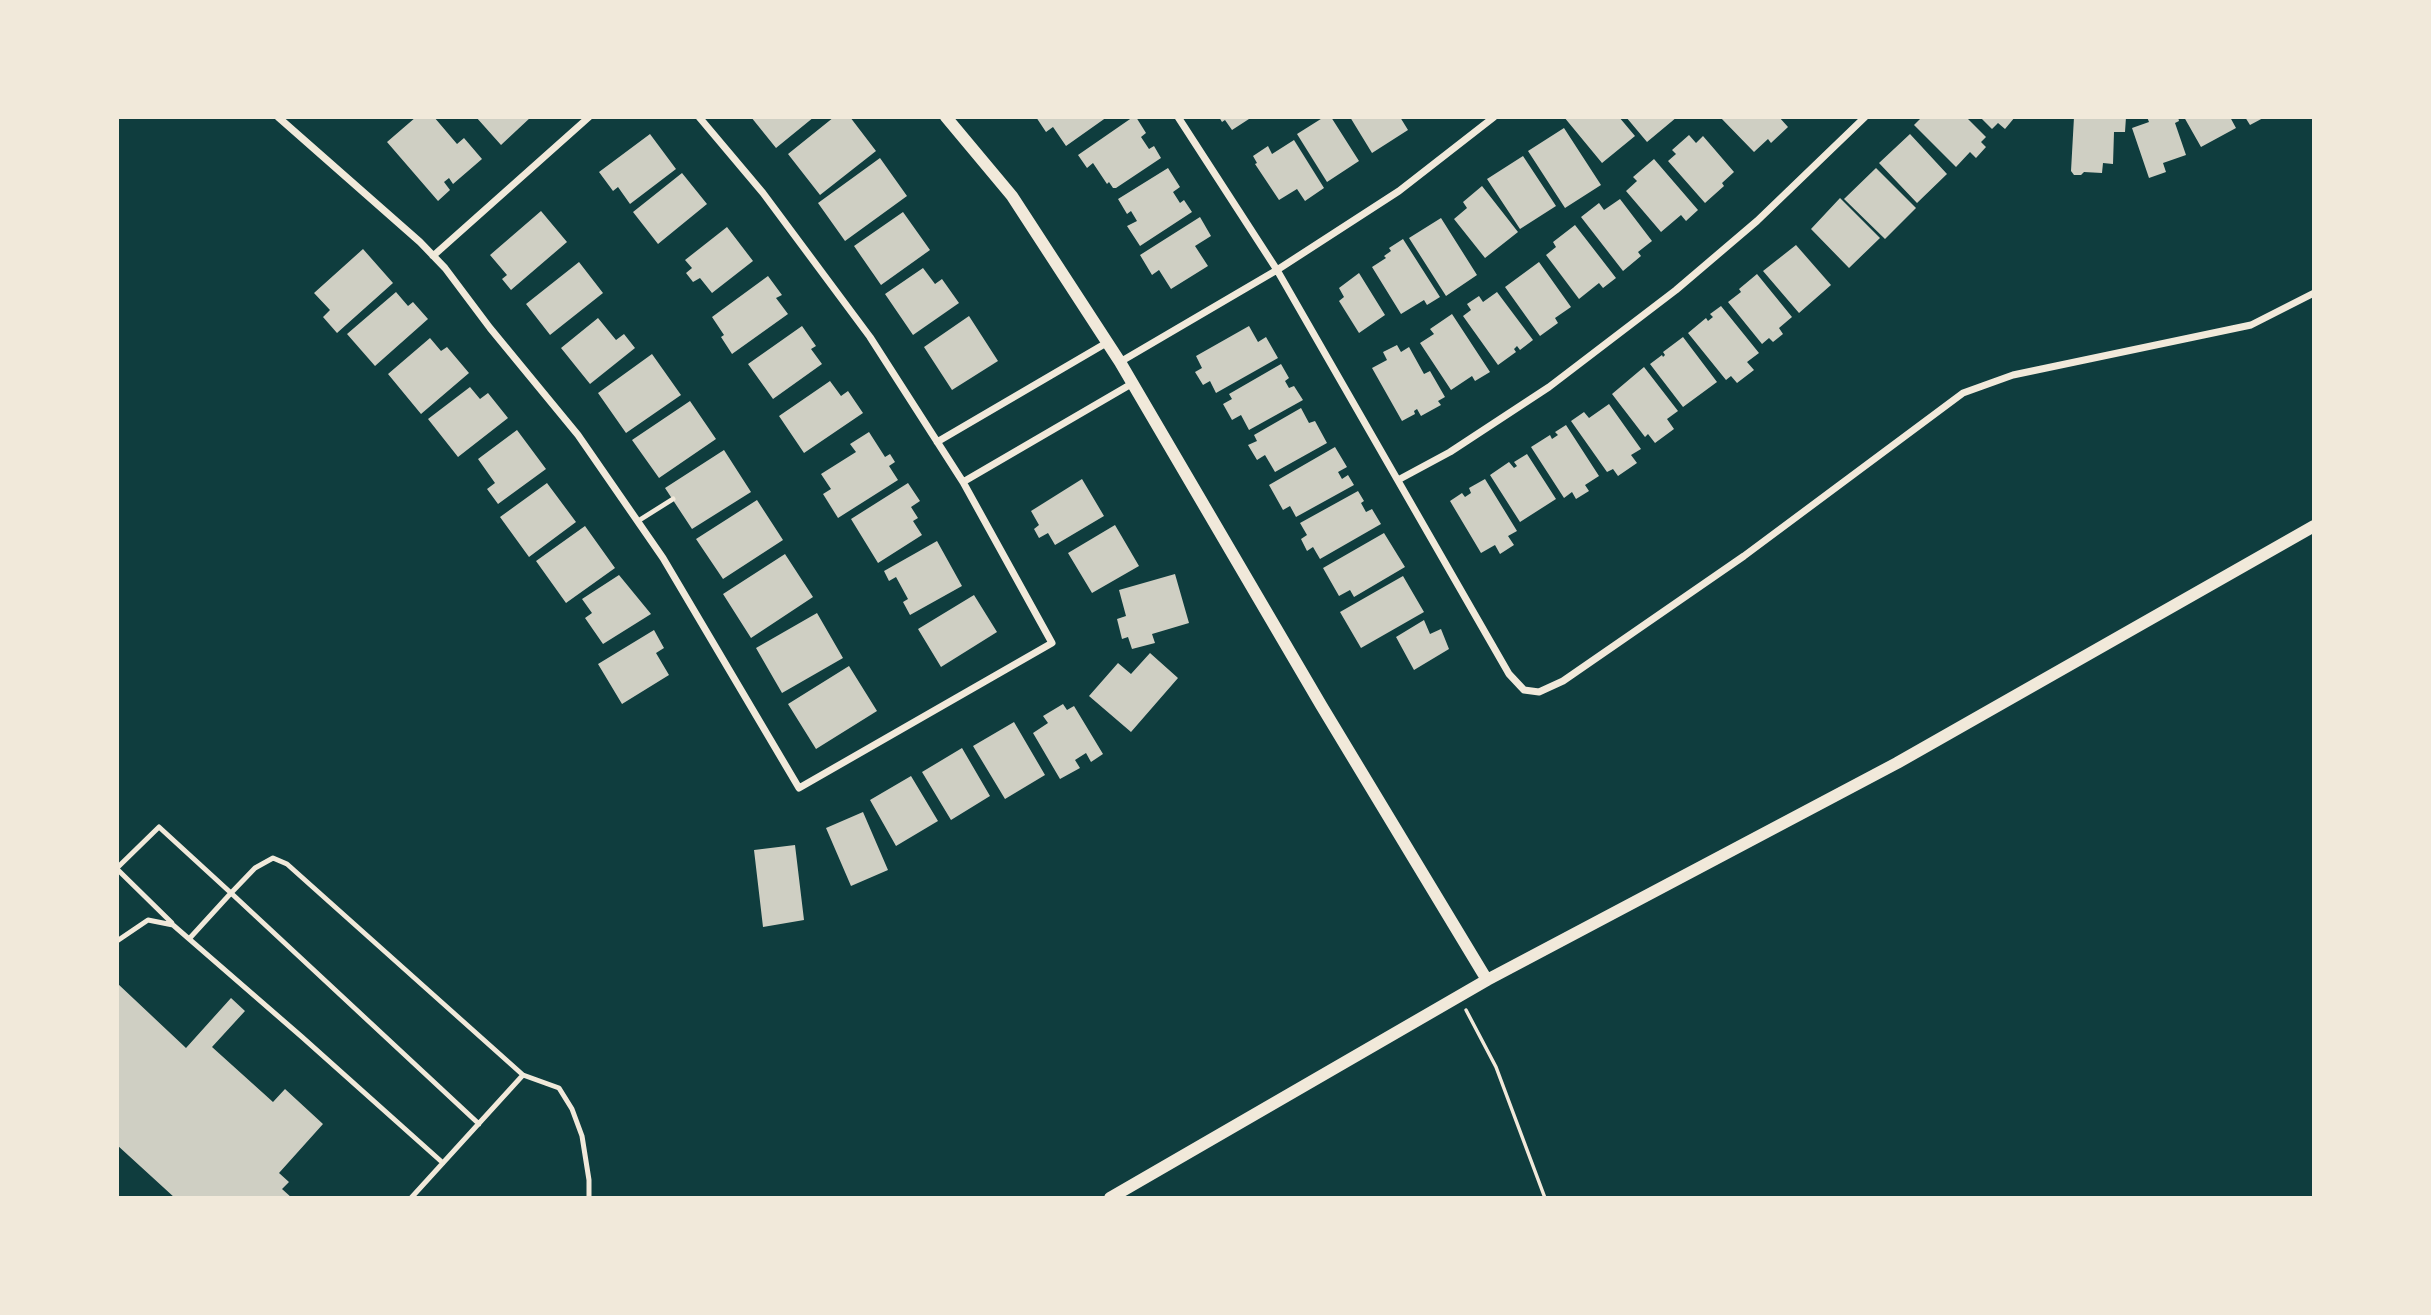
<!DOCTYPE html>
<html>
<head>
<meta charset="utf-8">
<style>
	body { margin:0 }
	#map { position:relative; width:2431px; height:1315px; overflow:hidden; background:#0f3d3e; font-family:Bitter,serif }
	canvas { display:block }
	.frame { position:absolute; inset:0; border:119px solid #f1e9da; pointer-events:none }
</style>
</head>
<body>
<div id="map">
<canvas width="2431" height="1315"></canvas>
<div class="frame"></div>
</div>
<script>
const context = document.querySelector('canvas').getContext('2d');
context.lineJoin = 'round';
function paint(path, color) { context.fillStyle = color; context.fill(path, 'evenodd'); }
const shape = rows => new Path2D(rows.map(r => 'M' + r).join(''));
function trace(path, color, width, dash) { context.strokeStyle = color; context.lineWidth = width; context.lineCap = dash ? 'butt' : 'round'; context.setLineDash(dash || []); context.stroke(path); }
paint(shape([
	[416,117,434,117,457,144,464,138,482,159,453,184,449,178,444,182,450,190,438,201,387,142],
	[476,117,531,117,501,145],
	[751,117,814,117,776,148],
	[834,117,850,117,876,151,820,195,788,154],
	[1036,117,1107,117,1066,146,1053,127,1046,132],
	[1133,117,1136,117,1146,133,1141,137,1149,149,1154,146,1161,158,1116,188,1113,188,1109,182,1107,184,1093,163,1087,168,1078,155],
	[1219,117,1248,117,1249,119,1232,130,1225,120,1222,122],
	[1324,117,1331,117,1359,161,1327,182,1297,134],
	[1350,117,1400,117,1408,130,1372,153],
	[1564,117,1619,117,1635,136,1602,163],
	[1626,117,1677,117,1647,142],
	[1720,117,1779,117,1788,127,1771,143,1768,139,1754,152],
	[1922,117,1966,117,1986,137,1981,142,1986,147,1976,158,1970,152,1956,167,1914,125],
	[1980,117,2015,117,2005,129,1998,123,1992,129],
	[2074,117,2126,117,2125,132,2114,132,2113,164,2103,163,2102,173,2084,172,2081,175,2074,175,2071,171],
	[2147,117,2178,117,2179,121,2175,123,2186,155,2163,163,2166,172,2149,178,2132,128,2149,122],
	[2184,117,2230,117,2236,128,2201,147],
	[2245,117,2265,117,2250,125],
	[1564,128,1601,185,1565,208,1528,151],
	[650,134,676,169,630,204,618,187,613,191,599,172],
	[1910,134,1947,174,1917,203,1879,163],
	[1689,135,1696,143,1703,136,1734,172,1722,183,1724,186,1705,203,1668,161,1676,154,1672,150],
	[1294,140,1324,188,1305,201,1297,189,1279,200,1255,164,1257,163,1253,156,1268,146,1272,154],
	[1523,156,1556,206,1520,229,1487,179],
	[880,158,907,196,845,241,818,203],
	[1654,159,1698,210,1686,221,1681,215,1661,232,1626,191,1637,181,1633,177],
	[1168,168,1180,187,1173,192,1180,203,1184,200,1192,212,1140,246,1127,226,1137,221,1131,211,1127,214,1118,199],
	[1876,168,1916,208,1885,239,1844,199],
	[682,173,707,204,658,244,633,212],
	[1482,186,1518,232,1485,258,1454,219,1467,208,1463,202],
	[1840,198,1880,238,1849,268,1811,229],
	[1620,199,1652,241,1638,252,1641,256,1623,271,1581,217,1599,203,1604,210],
	[541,211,567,242,511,290,502,279,507,275,490,255],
	[903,212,930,250,881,285,854,246],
	[1200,217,1211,236,1195,246,1208,266,1171,289,1159,270,1152,275,1140,255],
	[1441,218,1477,275,1446,296,1409,238],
	[1575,225,1616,278,1603,288,1599,283,1579,299,1546,255,1556,247,1553,242],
	[727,227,753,261,712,293,700,278,693,282,686,273,692,268,685,260],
	[1403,239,1440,297,1427,305,1424,300,1401,314,1372,267,1386,258,1384,256,1391,251,1389,248],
	[1796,245,1831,285,1799,313,1763,271],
	[363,249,393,283,337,333,323,317,330,310,314,293],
	[579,262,603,293,550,335,526,304],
	[1539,262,1571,307,1555,318,1558,323,1540,336,1505,287],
	[923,268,935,284,942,279,959,303,913,335,885,294],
	[1359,273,1385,315,1359,333,1339,301,1344,297,1339,288],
	[1757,274,1792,317,1779,328,1783,334,1773,342,1769,338,1762,344,1728,302,1741,292,1739,289],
	[768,276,782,295,776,298,788,314,732,354,721,337,724,335,712,317],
	[396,292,408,306,413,302,428,319,375,366,347,334],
	[1497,292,1533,340,1520,350,1517,346,1514,349,1516,352,1498,365,1463,316,1471,310,1467,304,1479,296,1483,302],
	[1721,306,1759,353,1747,362,1754,370,1737,383,1731,376,1726,380,1688,333,1706,318,1708,321,1713,317,1710,314],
	[1452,314,1490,372,1475,381,1472,376,1451,390,1420,343,1434,334,1430,329],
	[969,316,998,361,952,390,924,347],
	[598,318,616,340,624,334,635,348,590,384,561,348],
	[802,326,816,346,811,349,822,364,773,399,748,364],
	[1249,326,1258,342,1266,337,1278,358,1216,393,1210,381,1203,385,1195,372,1202,368,1196,356],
	[1683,337,1717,382,1683,407,1650,364,1662,355,1663,357,1665,355,1663,352],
	[430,338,441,351,447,347,469,373,421,414,388,374],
	[1397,345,1401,352,1409,347,1424,374,1430,371,1445,397,1438,401,1441,405,1421,416,1417,409,1414,411,1415,414,1402,421,1372,368,1387,360,1383,352],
	[652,354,681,395,626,433,598,393],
	[1281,364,1289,378,1285,381,1289,388,1294,386,1303,400,1249,430,1241,415,1232,420,1223,404,1232,399,1229,394],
	[1644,367,1678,411,1667,419,1674,429,1655,443,1648,434,1645,437,1612,394],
	[830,381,841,396,848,391,863,413,804,453,779,416],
	[470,387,480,399,488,393,508,418,458,457,428,419],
	[690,401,716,439,659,478,632,440],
	[1609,404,1641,449,1631,455,1637,463,1618,476,1613,469,1607,472,1571,421,1584,412,1589,418],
	[1301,408,1309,423,1315,421,1327,443,1275,472,1265,455,1257,460,1248,445,1257,441,1254,435],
	[1566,425,1599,476,1585,485,1589,491,1576,499,1572,492,1564,498,1531,447,1550,435,1552,439,1558,435,1555,432],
	[517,430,546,469,498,504,487,489,495,483,478,459],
	[869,432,885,457,890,454,895,462,889,466,898,480,838,518,823,494,831,489,821,474,856,452,850,444],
	[1335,447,1347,467,1338,472,1342,479,1348,475,1354,485,1296,517,1290,506,1283,510,1269,485],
	[724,450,751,492,692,529,665,488],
	[1527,454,1556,499,1520,522,1490,475,1509,462,1514,468,1517,466,1514,462],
	[1082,479,1104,516,1055,545,1048,533,1039,538,1034,529,1039,525,1031,511],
	[1485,479,1517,531,1508,536,1514,545,1500,554,1495,545,1481,553,1450,501,1462,493,1465,497,1471,493,1469,488],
	[547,483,576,522,529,557,500,517],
	[908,483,920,501,911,507,918,518,913,521,922,535,878,563,851,519],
	[1358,491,1364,501,1361,503,1366,512,1372,509,1381,524,1320,559,1313,547,1307,551,1301,539,1307,535,1300,523],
	[757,500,783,540,723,579,696,539],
	[1115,525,1139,566,1092,593,1068,553],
	[585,526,615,568,566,603,536,561],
	[1384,533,1405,567,1354,597,1350,590,1339,596,1323,568],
	[937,541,962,586,910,615,903,602,908,599,896,577,889,581,884,571],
	[785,554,813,597,751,638,723,594],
	[1175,574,1189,623,1152,634,1155,643,1132,649,1128,637,1122,639,1117,619,1126,616,1119,590],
	[619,575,651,614,603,644,585,618,592,613,582,599],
	[1403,576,1424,612,1361,648,1340,612],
	[974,595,997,632,941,667,918,629],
	[817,613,843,658,782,693,756,648],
	[1424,620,1430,634,1441,629,1449,649,1414,670,1396,637],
	[654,630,664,648,656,653,669,675,622,704,598,664],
	[1150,653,1178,678,1131,732,1089,696,1118,663,1131,674],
	[849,666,877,711,816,749,788,704],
	[1063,704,1067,710,1074,706,1103,754,1091,762,1086,753,1075,760,1080,768,1060,779,1033,733,1048,723,1043,716],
	[1014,722,1045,775,1005,799,973,746],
	[962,748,990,796,951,820,922,772],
	[911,776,938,821,896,846,870,800],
	[863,812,888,870,851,886,826,828],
	[795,845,804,920,763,927,754,850],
	[117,983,186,1048,231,998,245,1011,212,1047,273,1102,285,1089,323,1124,279,1173,289,1182,282,1189,292,1198,175,1198,117,1145]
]), '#cfcfc3');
trace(shape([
	[1466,1010,1496,1067,1545,1198]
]), '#f1e9da', 3.5);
trace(shape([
	[638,521,673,499],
	[117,868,159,827,231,893,255,868,273,858,287,864,523,1075,411,1198],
	[117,869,172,923],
	[189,939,231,893,479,1124],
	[117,941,148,920,173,925,302,1037,443,1163],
	[523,1075,559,1088,572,1109,582,1136,589,1180,589,1198]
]), '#f1e9da', 5);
trace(shape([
	[278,117,420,242,445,268,490,328,578,435,663,558,799,788,1052,643,963,482,870,337,763,193,699,117],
	[1178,117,1277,270,1509,674,1524,690,1539,692,1563,681,1744,556,1963,393,2013,375,2251,325,2314,293],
	[433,256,589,117],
	[1120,362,1277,270,1399,191,1494,117],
	[937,442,1108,342],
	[1398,480,1450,452,1549,387,1676,290,1757,221,1865,117],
	[963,482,1133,383]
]), '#f1e9da', 7);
trace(shape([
	[946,117,1012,196,1120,362,1321,705,1487,980],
	[1110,1198,1487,980,1897,763,2314,526]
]), '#f1e9da', 12);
</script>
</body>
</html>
